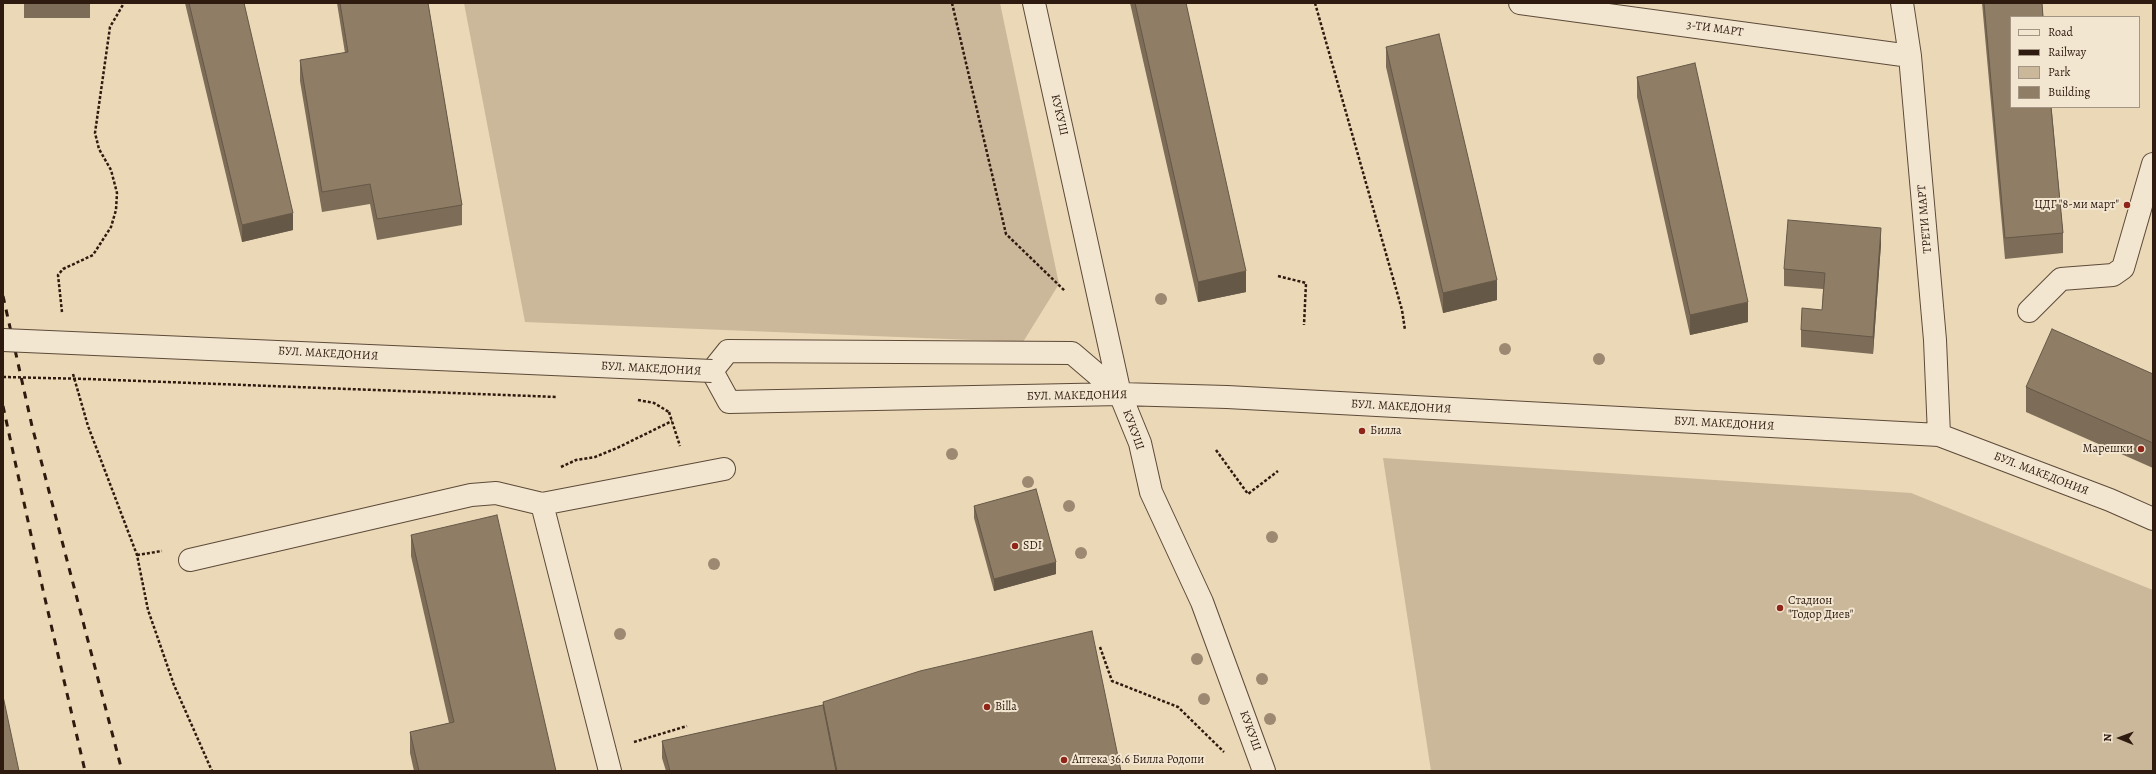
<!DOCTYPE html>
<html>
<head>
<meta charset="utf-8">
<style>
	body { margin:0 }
	#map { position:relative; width:2156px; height:774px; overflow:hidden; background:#ebd8b7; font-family:Alegreya,serif }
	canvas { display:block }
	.frame { position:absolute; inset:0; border:4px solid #2e1a0f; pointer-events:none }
	.legend { position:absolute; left:2010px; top:16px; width:130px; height:92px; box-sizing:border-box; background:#f2e6d0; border:1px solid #a49483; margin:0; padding:5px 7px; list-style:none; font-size:12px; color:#2e1a0f }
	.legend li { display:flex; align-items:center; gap:8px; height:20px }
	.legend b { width:20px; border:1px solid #a49483 }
	.north { position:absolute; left:2100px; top:718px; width:40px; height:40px; -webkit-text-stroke:3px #f2e6d0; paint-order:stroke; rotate:271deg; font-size:11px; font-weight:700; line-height:16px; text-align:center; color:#2e1a0f }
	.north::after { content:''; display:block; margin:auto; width:14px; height:18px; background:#2e1a0f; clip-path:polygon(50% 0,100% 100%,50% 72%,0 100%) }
</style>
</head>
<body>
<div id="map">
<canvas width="2156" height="774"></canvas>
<div class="frame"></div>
<ul class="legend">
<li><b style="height:5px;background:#f2e6d0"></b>Road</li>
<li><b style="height:5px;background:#2e1a0f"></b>Railway</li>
<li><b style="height:11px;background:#cbb89a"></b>Park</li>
<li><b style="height:11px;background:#907d66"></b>Building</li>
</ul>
<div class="north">N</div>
</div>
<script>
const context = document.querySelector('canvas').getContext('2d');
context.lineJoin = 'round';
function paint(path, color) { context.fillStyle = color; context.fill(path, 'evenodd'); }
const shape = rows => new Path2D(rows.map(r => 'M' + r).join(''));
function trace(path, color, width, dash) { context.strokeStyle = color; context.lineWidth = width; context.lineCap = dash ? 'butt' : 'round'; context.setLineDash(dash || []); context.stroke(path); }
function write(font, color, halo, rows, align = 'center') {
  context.font = font + ' Alegreya,serif'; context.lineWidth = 4; context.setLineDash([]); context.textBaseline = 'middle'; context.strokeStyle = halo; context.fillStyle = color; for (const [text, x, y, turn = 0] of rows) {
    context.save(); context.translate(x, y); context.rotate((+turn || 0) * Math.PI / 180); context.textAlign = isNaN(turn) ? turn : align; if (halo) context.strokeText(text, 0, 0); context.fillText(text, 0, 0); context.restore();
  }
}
paint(shape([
	[464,3,1000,3,1059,284,1023,342,525,322],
	[1383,458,1911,493,2153,590,2153,771,1431,771]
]), '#cbb89a');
const minor = shape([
	[1034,3,1120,394,1140,443,1151,492,1202,602,1264,771],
	[1520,3,1910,56],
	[1902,3,1910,56,1935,340,1939,435],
	[2029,311,2061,279,2113,275,2123,268,2153,164],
	[1120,394,1072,353,728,351,712,371,729,402,1120,394,1227,397,1939,435,2110,500,2153,519],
	[542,504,610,771],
	[190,560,471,495,496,493,542,504,724,469]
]);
trace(minor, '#5d4a39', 24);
trace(shape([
	[952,3,1006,234,1065,291],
	[1315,3,1402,310,1405,330],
	[1278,276,1306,283,1304,325],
	[62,312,58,275,63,269,93,255,111,227,116,210,117,193,111,170,99,149,95,133,110,27,124,3],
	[73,374,88,426,137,555,148,610,155,630,174,685,212,771],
	[669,412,680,446],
	[1216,450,1248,494,1278,471],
	[561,467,576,460,595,457,617,448,672,421],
	[137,555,162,551],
	[1100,647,1112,681,1178,707,1224,752],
	[634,742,687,726]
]), '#2e1a0f', 2.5, [3, 2]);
trace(minor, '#f2e6d0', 22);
trace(shape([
	[3,296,32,426,122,771],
	[3,406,43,590,85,771]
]), '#2e1a0f', 3, [7, 7]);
const minorBridge = shape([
	[3,340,712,371]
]);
trace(minorBridge, '#5d4a39', 24, []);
trace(shape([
	[3,377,88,379,557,397],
	[638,400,654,403,669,412]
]), '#2e1a0f', 2.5, [3, 2]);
trace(minorBridge, '#f2e6d0', 22);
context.fillStyle = '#9d8972';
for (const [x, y] of [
	[1161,299],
	[1505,349],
	[1599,359],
	[952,454],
	[1028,482],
	[1069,506],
	[1272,537],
	[1081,553],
	[714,564],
	[620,634],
	[1197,659],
	[1262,679],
	[1204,699],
	[1270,719]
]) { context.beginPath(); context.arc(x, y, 6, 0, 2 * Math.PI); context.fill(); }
paint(shape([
	[24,3,90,3,90,18,24,18],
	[185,3,244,3,293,230,242,242],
	[337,3,428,3,462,205,462,225,377,240,370,204,322,212,300,81,300,60,345,53],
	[1130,3,1186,3,1246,292,1198,302],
	[1982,3,2042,3,2063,233,2063,253,2005,259],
	[1386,47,1497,300,1443,313,1386,67],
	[1637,77,1748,322,1690,335,1637,97],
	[1881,244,1873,354,1801,347,1801,330,1822,310,1823,289,1784,286,1784,269],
	[2153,374,2153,468,2026,412,2026,387],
	[974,506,1056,574,994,591,974,518],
	[411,535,556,771,414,771,410,753,410,732,449,723,411,556],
	[823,702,1121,771,666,771,662,758,662,741,823,705]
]), '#7c6c58');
paint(shape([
	[293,213,293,230,242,242,242,225],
	[1881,228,1881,244,1873,354,1873,337],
	[1246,271,1246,292,1198,302,1198,282],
	[1497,280,1497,300,1443,313,1443,293],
	[1748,302,1748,322,1690,335,1690,315],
	[1056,562,1056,574,994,591,994,579]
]), '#655847');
const building = shape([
	[189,3,244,3,293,213,242,225,189,3],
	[340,3,428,3,462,205,377,219,370,184,322,192,300,60,348,52,340,3],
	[1135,3,1186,3,1246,271,1198,282,1135,3],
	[1984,3,2042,3,2043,17,2011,17,2011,107,2051,107,2063,233,2005,238,1984,3],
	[1439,34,1497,280,1443,293,1386,47,1439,34],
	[1695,63,1748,302,1690,315,1637,77,1695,63],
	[1788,220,1881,228,1873,337,1801,330,1802,308,1822,310,1825,273,1784,269,1788,220],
	[2052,329,2153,374,2153,443,2026,387,2052,329],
	[1036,489,1056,562,994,579,974,506,1036,489],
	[497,515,556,771,419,771,410,732,454,722,411,535,497,515],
	[1092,631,1121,771,837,771,823,702,920,671,1092,631],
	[3,696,19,771,3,771,3,696],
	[823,705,836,771,670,771,662,741,823,705]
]);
paint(building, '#907d66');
trace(building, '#655847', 1);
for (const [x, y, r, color] of [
	[2127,205,4,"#8f2418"],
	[1362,431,4,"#8f2418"],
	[2141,449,4,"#8f2418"],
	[1015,546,4,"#8f2418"],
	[1780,608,4,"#8f2418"],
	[987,707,4,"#8f2418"],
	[1064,760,4,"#8f2418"]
]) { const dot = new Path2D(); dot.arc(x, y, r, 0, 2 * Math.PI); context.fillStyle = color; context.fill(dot); trace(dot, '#f2e6d0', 1.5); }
write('12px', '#2e1a0f', '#f2e6d0', [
	["3-ТИ МАРТ",1715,29,8],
	["КУКУШ",1059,115,77],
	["ТРЕТИ МАРТ",1925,219,-95],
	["БУЛ. МАКЕДОНИЯ",328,354,3],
	["БУЛ. МАКЕДОНИЯ",651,369,3],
	["БУЛ. МАКЕДОНИЯ",1077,396,-1],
	["БУЛ. МАКЕДОНИЯ",1401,407,3],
	["БУЛ. МАКЕДОНИЯ",1724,424,3],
	["КУКУШ",1133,430,70],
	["БУЛ. МАКЕДОНИЯ",2041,474,21],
	["КУКУШ",1250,731,70]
]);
write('12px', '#2e1a0f', '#f2e6d0', [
	["ЦДГ \"8-ми март\"",2119,205,"right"],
	["Билла",1370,431],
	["Марешки",2133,449,"right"],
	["SDI",1023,546],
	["Стадион",1788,601],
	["\"Тодор Диев\"",1788,615],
	["Billa",995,707],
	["Аптека 36.6 Билла Родопи",1072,760]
], 'left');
</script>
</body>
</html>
